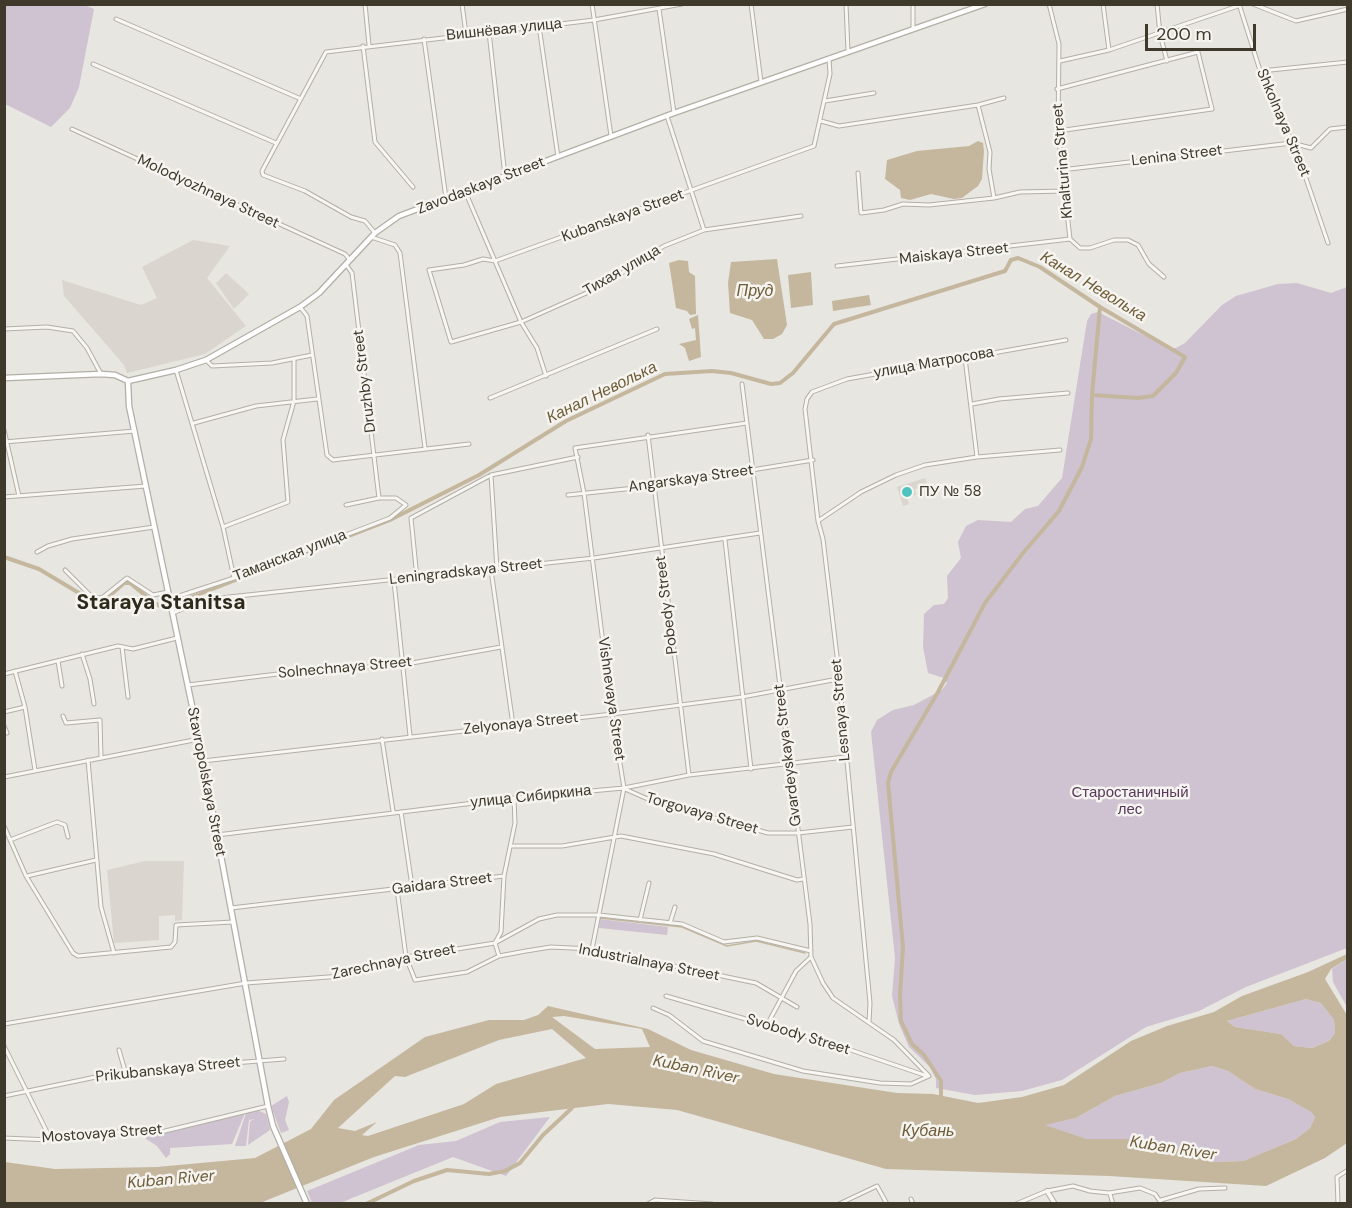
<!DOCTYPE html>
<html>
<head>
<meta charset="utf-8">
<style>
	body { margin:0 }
	#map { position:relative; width:1352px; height:1208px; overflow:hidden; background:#e8e6e0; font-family:"DM Sans",sans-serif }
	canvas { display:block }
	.frame { position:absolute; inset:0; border:6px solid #3e392a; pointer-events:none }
	.scale { position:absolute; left:1145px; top:24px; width:111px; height:27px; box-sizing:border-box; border:3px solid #3e392a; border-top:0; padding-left:8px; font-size:18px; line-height:21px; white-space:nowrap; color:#3e392a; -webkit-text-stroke:4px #f6f4f0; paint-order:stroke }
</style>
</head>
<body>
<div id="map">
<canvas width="1352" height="1208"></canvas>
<div class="frame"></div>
<div class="scale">200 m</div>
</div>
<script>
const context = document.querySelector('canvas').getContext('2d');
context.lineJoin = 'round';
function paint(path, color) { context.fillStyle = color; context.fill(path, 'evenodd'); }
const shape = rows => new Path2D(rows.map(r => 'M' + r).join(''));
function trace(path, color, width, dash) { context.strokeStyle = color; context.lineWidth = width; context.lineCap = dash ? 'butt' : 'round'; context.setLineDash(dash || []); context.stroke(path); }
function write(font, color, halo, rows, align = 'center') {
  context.font = font + ' "DM Sans",sans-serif'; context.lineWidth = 5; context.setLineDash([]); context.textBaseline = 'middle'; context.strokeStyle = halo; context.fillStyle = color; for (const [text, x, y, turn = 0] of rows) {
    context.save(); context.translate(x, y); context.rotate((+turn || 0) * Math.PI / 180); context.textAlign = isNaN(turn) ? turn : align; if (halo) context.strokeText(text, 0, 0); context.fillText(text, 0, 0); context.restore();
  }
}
paint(shape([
	[193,240,230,246,207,278,246,326,205,354,127,373,124,365,64,296,62,280,141,305,157,298,142,267],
	[226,273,249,294,234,309,216,283],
	[925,478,931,496,924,498,920,488,915,489,916,495,907,498,909,504,903,506,897,487],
	[145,861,184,861,182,920,175,921,175,915,159,916,159,940,114,943,107,870]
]), '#dad6cf');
paint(shape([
	[4,5,84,5,94,9,79,87,70,108,51,127,5,104],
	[1297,283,1331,293,1347,287,1347,948,1246,987,1199,1011,1146,1027,1062,1080,1022,1091,975,1095,936,1088,936,1079,930,1067,909,1047,899,1024,892,996,895,958,871,732,877,720,893,710,914,705,942,690,947,683,944,678,928,673,923,647,924,614,934,605,944,604,948,598,947,576,961,558,958,542,966,526,978,520,1011,522,1025,509,1038,506,1062,478,1087,321,1091,314,1098,312,1169,348,1176,348,1185,343,1222,305,1236,296,1278,284],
	[600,919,668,927,667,935,599,928],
	[1347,959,1347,1007,1333,982,1332,969],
	[1306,999,1321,1003,1334,1020,1335,1033,1329,1041,1312,1048,1294,1046,1281,1034,1235,1027,1227,1021],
	[1212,1066,1228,1071,1255,1089,1288,1099,1311,1112,1315,1117,1310,1128,1296,1139,1243,1161,1215,1162,1178,1149,1134,1139,1087,1139,1043,1125,1076,1118,1115,1096,1161,1083,1180,1073],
	[287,1096,289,1102,285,1120,289,1130,281,1133,271,1106],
	[257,1110,266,1114,270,1130,248,1145,250,1121,255,1119,249,1120,246,1146,235,1146,246,1113],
	[245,1113,232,1144,170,1148,170,1154,166,1158,157,1146,146,1139,146,1134,161,1134],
	[550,1117,506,1176,453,1157,340,1203,312,1203,307,1191,419,1145,456,1141,500,1122]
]), '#cfc2d1');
paint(shape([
	[978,141,983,143,984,151,982,179,978,186,962,198,954,199,931,194,910,200,901,198,900,190,885,179,887,160,917,151,969,146],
	[777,259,787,325,782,334,773,339,764,339,752,320,730,313,728,283,731,262],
	[679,260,688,261,689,272,695,276,696,314,690,315,687,311,676,308,669,263],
	[811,272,813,305,791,308,788,275],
	[869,295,871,305,833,311,832,301],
	[698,315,701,357,689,361,685,348,679,344,696,340,695,328,692,329,689,319],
	[1347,954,1347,959,1331,969,1325,979,1347,1015,1347,1143,1325,1158,1266,1186,1109,1176,886,1169,677,1110,608,1104,500,1117,374,1157,260,1203,5,1204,5,1162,55,1169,157,1167,255,1158,311,1129,334,1100,425,1037,489,1020,524,1020,538,1015,548,1006,648,1029,691,1050,774,1074,897,1093,933,1094,978,1103,1022,1097,1064,1085,1131,1041,1167,1026,1214,1012,1242,996,1308,972],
	[1306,999,1321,1003,1334,1020,1335,1033,1329,1041,1312,1048,1294,1046,1281,1034,1235,1027,1227,1021],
	[564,1016,642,1029,650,1047,595,1049,552,1017],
	[552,1029,586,1058,496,1084,464,1104,368,1136,362,1135,377,1122,355,1131,338,1128,395,1076,405,1077,499,1040],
	[1212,1066,1228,1071,1255,1089,1288,1099,1311,1112,1315,1117,1310,1128,1296,1139,1243,1161,1215,1162,1178,1149,1134,1139,1087,1139,1045,1125,1076,1118,1115,1096,1161,1083,1180,1073]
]), '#c5b79e');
trace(shape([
	[600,918,682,927,727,946,756,941,805,953]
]), '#c5b79e', 1.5);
trace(shape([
	[4,557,39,569,94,602,100,600],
	[106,599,124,583,130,583,153,602,162,607,168,606],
	[174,604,390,520,479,475,566,421,665,374,712,371,731,373,771,384,780,383,793,373,834,324,1005,271,1011,260,1018,258,1040,267,1100,307,1185,357,1176,373,1153,396,1138,398,1092,395],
	[941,1096,941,1081,924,1055,912,1044,901,1021,900,995,903,947,888,783,891,772,938,692,985,603,1023,553,1059,511,1082,467,1091,439,1092,395,1100,307],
	[366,1204,414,1181,447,1170,489,1174,505,1171,520,1163,543,1135,572,1108]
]), '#c5b79e', 4);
const minor = shape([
	[365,4,369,45],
	[462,4,466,34],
	[592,4,611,136],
	[751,4,761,82],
	[846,4,848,51],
	[1049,4,1059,44,1058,131,1070,239,1080,248,1090,248,1114,240,1128,240,1138,245,1149,264,1164,277],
	[1103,4,1109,50],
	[1157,4,1160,34,1167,61],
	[1239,4,1264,83,1297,152,1328,243],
	[1253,4,1296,21,1348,9],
	[659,9,674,113],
	[116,19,301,99],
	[539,26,558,157],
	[913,29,913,4],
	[489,32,505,176],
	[424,39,446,198],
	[363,46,375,142,413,187],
	[1060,61,1109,50,1238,6],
	[93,64,276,143],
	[1261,71,1348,62],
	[1057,89,1198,52,1212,109,1058,131],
	[825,101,874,93],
	[978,105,990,152,989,169,994,198],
	[667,116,704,230],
	[821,121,839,126,978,105,1004,98],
	[72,129,345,254,350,260],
	[1061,170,1292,143,1311,148,1330,129,1348,127],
	[858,173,861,213,884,210,903,204,929,205,994,198,1020,192,1065,191],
	[465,191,521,322,537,348,546,376],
	[801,216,704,230,664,246,600,287,521,322,451,342,429,270,464,265,483,259,495,261,814,146,830,74,829,59],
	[375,233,365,221,351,217,305,191,263,175,262,171,326,52,594,20,682,4],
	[371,237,395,245,400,253,425,448],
	[347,266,352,273,379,498],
	[837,266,1070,239],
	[300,307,307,316,327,455,333,460,341,459,469,444],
	[4,329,47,327,73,331,87,348,101,374],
	[965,358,977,457],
	[206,360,212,366,272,363,312,355],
	[176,370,223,527,234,578],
	[742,384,810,924,811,957,823,983,833,998,894,1040,929,1076],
	[490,398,657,329],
	[972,404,999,399,1068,393],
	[194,423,256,406,317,399],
	[4,430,19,496],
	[648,435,689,775],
	[4,442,135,431],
	[491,475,497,569],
	[568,495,654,486,813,460],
	[4,497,146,486],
	[818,521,861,492,896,475,925,465,977,457,1060,450],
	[223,527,288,502,283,440,294,401,294,359],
	[725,540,751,769],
	[37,552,48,546,72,539,154,527],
	[65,570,92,597,102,598,127,578,153,595,168,592],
	[491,570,513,725],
	[417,578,411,518,491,475,578,457],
	[394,581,410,736],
	[170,599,234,578,390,518,406,505,396,498,379,498,346,505],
	[173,613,202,601,229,597,594,558,760,533],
	[122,647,128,697],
	[82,654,90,679,94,704],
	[58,661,62,686],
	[15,671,25,707,35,770],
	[4,674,118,646,133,649,177,638],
	[188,685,302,671,401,665,501,647],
	[4,712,25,707],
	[63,716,66,723,100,720,101,757],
	[4,726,7,733],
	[382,739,393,811],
	[88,760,101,907,114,953],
	[203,761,612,714,742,697,838,679],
	[4,777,199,739],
	[625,789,650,800,768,833,798,833,853,827],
	[401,812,412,886],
	[4,826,26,876,73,953,78,956,171,947,175,942,176,925,233,922],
	[217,835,514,798,624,788,689,775,845,757],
	[10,840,57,822,65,825,68,837],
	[512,846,562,846,621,836,714,854,797,880,803,879],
	[27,876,96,860],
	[397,889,406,957,415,980,467,972,499,956,526,951,551,947,592,949,756,983,797,1007],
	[231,908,504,876],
	[640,920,649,883],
	[670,923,675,907],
	[592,949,624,788,612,714,584,493,575,448,747,423],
	[499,956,495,943,501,932,504,876,515,823,514,798],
	[666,996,839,1046,927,1076],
	[653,1008,669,1015,703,1041,803,1071,880,1083,911,1084,929,1076],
	[869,1022,870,1003,837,656,823,539,818,521,805,409,807,399,812,392,847,379,1066,340],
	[4,1024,246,983,342,976,406,957,495,943,539,919,557,915,599,915,682,924,724,942,757,938,811,951],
	[767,1025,796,971,811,957],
	[4,1046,51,1140],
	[119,1050,125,1071],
	[4,1096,120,1072,284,1059],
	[4,1138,51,1140,92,1132,161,1132,268,1106],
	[1110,1194,1113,1204],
	[911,1199,913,1204],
	[1161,1200,1199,1189,1225,1188],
	[648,1204,655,1200,712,1204],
	[839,1204,877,1186,887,1204],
	[1016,1204,1047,1191,1073,1186,1090,1191,1109,1193,1140,1188,1155,1194,1162,1204],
	[1338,1204,1337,1177,1348,1170]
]);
const tertiary = shape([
	[1047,1191,1055,1204]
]);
const secondary = shape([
	[4,378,101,374,115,375,128,381,176,370,206,360,300,307,319,293,375,233,399,216,674,113,985,4],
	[128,381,129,406,199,739,268,1106,273,1126,307,1204]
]);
trace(minor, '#b2afa6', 5);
trace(tertiary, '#b2afa6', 6);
trace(secondary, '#b2afa6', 7);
trace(minor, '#f7f6f3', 3);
trace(tertiary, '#f7f6f3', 4);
trace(secondary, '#fff', 4.5);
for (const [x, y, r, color] of [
	[907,492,6,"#4fc3bf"]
]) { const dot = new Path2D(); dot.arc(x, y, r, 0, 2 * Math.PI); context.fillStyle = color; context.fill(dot); trace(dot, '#f6f4f0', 2); }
write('15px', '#3e392a', '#f6f4f0', [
	["Вишнёвая улица",504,30,-6],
	["Shkolnaya Street",1283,123,67],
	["Lenina Street",1177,156,-7],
	["Khalturina Street",1063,161,-95],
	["Zavodaskaya Street",481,186,-21],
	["Molodyozhnaya Street",208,192,25],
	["Kubanskaya Street",623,216,-20],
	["Maiskaya Street",954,254,-6],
	["Тихая улица",622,271,-30],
	["улица Матросова",934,363,-10],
	["Druzhby Street",365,381,-97],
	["Angarskaya Street",691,479,-8],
	["Таманская улица",290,556,-21],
	["Leningradskaya Street",466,572,-6],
	["Pobedy Street",667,605,-97],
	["Solnechnaya Street",345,668,-5],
	["Vishnevaya Street",611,699,82],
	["Lesnaya Street",841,710,-95],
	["Zelyonaya Street",521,724,-6],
	["Gvardeyskaya Street",788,755,-97],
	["Stavropolskaya Street",206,782,79],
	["улица Сибиркина",531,797,-6],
	["Torgovaya Street",702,814,16],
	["Gaidara Street",442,884,-7],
	["Zarechnaya Street",394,962,-12],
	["Industrialnaya Street",649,963,11],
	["Svobody Street",798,1035,17],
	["Prikubanskaya Street",168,1070,-6],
	["Mostovaya Street",102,1134,-4]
]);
write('15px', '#3e392a', '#f6f4f0', [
	["ПУ № 58",919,492]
], 'left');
write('15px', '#573959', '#f6f4f0', [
	["Старостаничный",1130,793],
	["лес",1130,810]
]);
write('italic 16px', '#6f5d38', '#f6f4f0', [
	["Канал Неволька",1093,287,31],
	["Пруд",755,292],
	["Канал Неволька",602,393,-26],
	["Kuban River",696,1070,12],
	["Кубань",928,1132],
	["Kuban River",1173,1149,9],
	["Kuban River",171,1180,-5]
]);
write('bold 21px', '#2f2b1c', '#f6f4f0', [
	["Staraya Stanitsa",161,603]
]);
</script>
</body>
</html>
